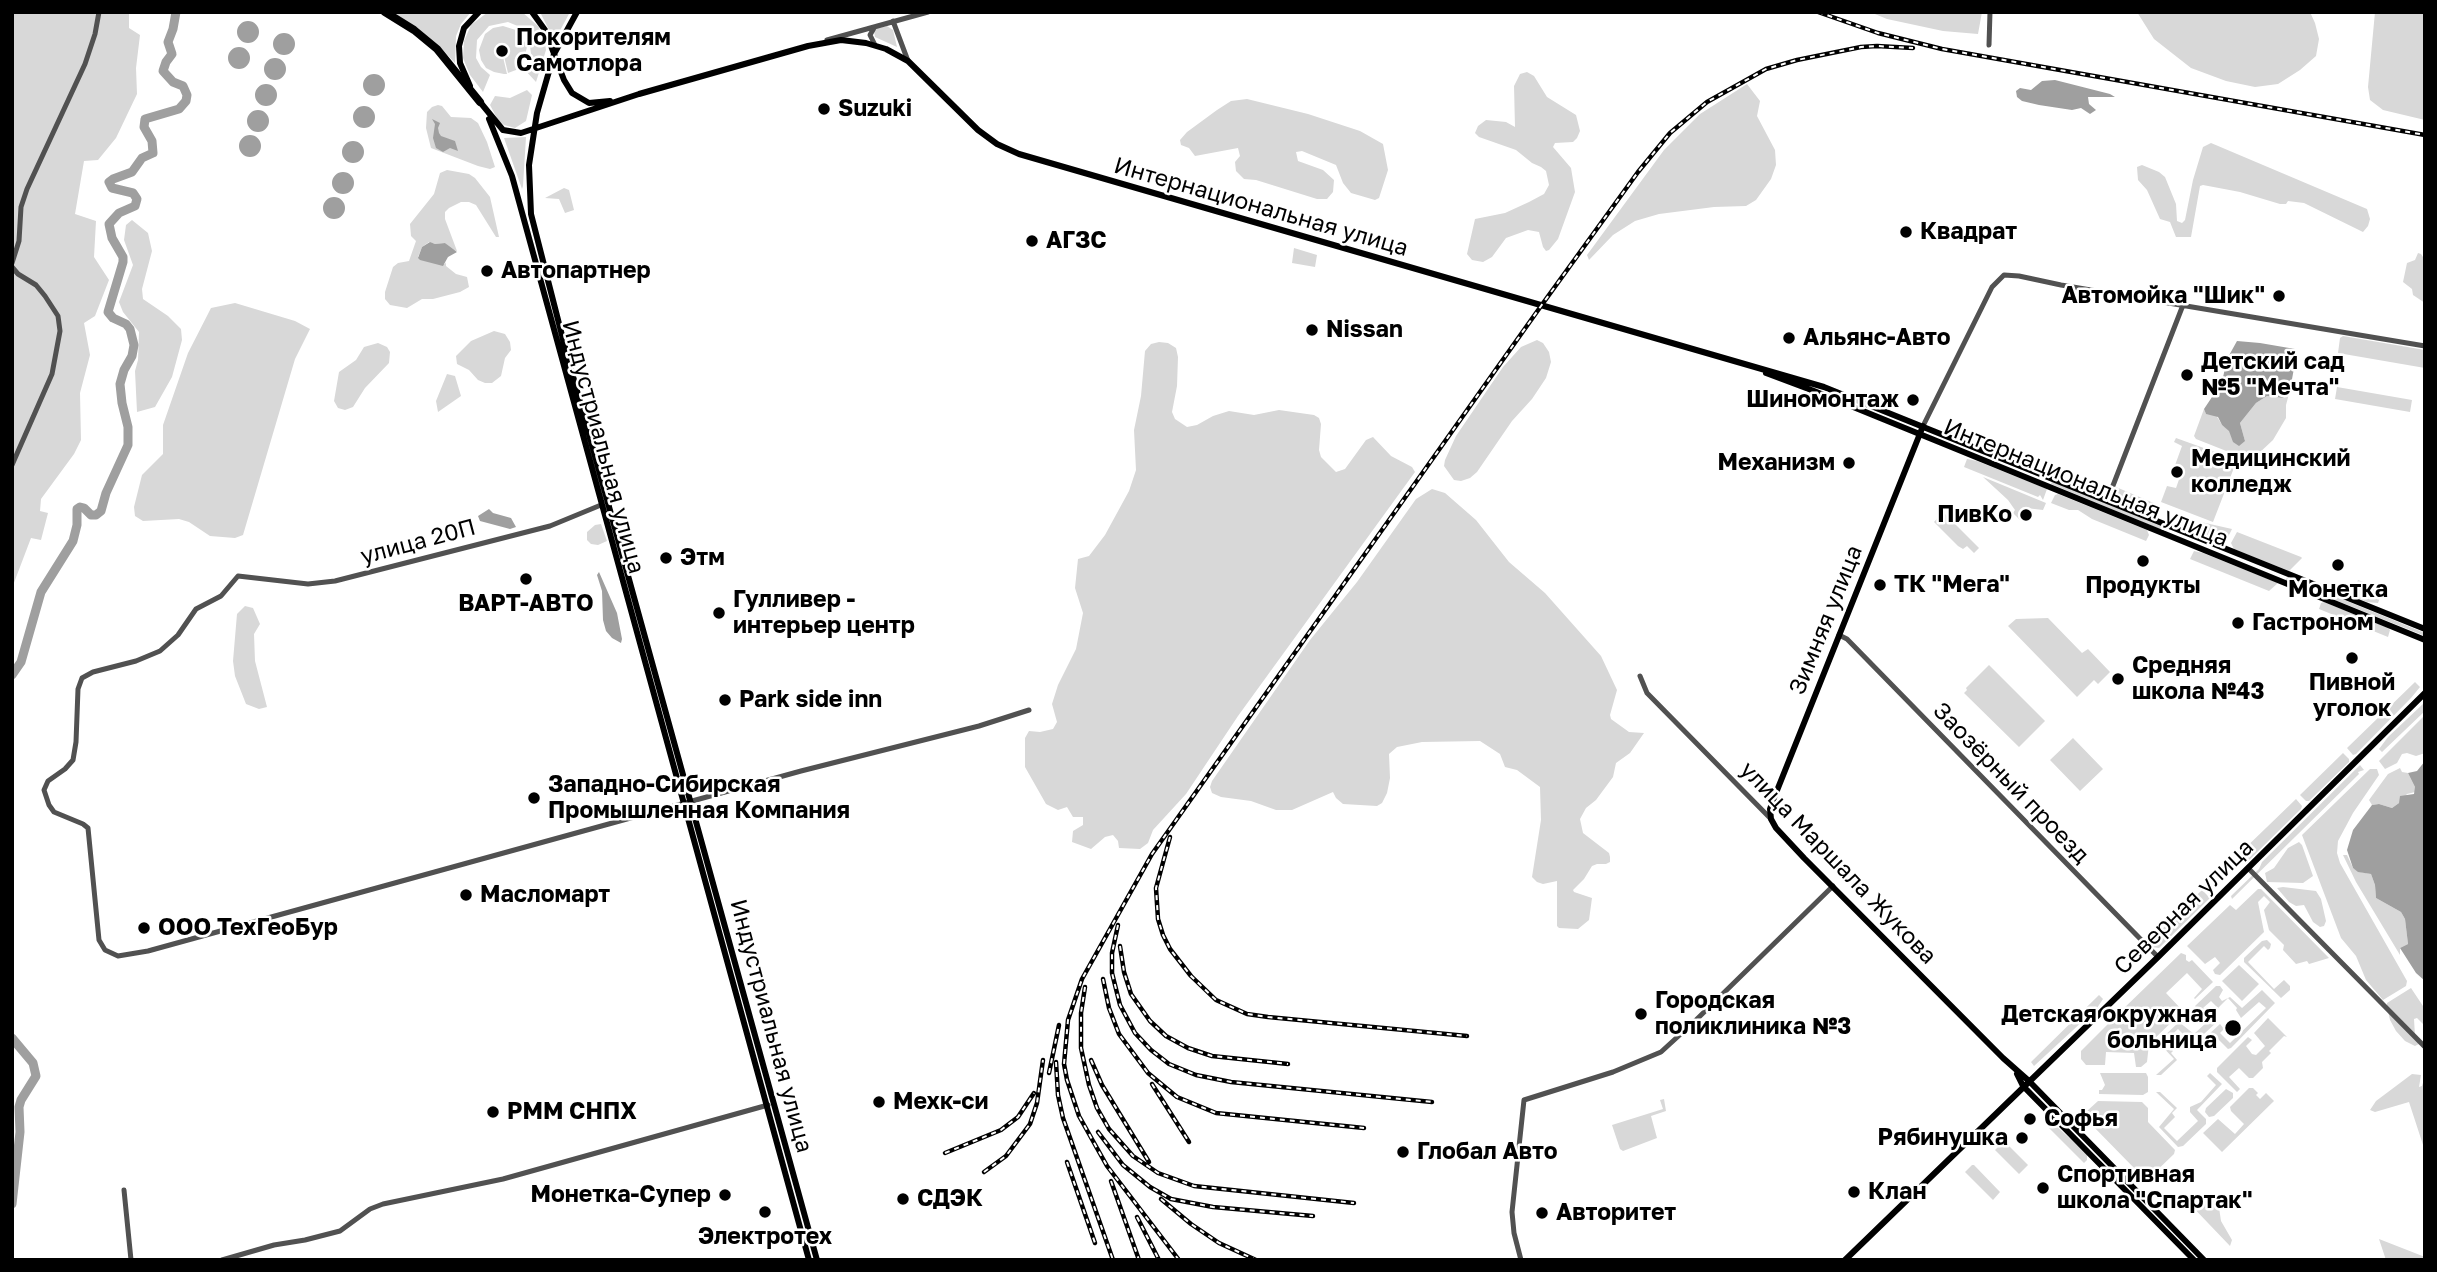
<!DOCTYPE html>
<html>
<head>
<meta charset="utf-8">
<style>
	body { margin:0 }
	#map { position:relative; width:2437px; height:1272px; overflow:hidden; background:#fff; font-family:"Golos Text",sans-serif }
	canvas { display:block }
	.frame { position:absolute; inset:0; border:14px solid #000; pointer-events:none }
</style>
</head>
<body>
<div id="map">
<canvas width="2437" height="1272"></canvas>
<div class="frame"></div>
</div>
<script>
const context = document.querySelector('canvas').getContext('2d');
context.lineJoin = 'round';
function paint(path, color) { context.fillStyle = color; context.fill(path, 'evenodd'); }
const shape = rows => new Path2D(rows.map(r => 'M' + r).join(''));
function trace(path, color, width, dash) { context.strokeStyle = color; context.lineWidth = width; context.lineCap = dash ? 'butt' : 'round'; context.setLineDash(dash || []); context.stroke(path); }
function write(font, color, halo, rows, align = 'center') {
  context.font = font + ' "Golos Text",sans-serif'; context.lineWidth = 5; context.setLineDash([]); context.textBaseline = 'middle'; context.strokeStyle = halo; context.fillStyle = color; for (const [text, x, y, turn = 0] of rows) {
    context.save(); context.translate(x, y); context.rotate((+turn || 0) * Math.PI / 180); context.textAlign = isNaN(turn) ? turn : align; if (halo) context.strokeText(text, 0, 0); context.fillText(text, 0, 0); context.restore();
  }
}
paint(shape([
	[12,12,129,12,129,28,140,35,136,68,137,94,116,138,98,160,84,161,75,214,96,221,94,257,109,280,95,316,84,323,90,355,80,393,81,440,74,454,41,499,40,511,48,513,41,540,31,538,12,588],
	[391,12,471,12,461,24,456,36,455,63,441,48],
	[488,12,522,12,538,26,544,37,546,50,536,82,524,69,531,54,529,38,520,27,508,22,489,26,477,40,476,58,481,67,490,75,483,92,470,75,463,58,464,41,471,25],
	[540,12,570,12,556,38,553,38],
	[1870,12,1982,12,1978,34,1943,31,1887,19],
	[2137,12,2310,12,2315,23,2319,39,2316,56,2300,70,2278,84,2255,87,2226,81,2191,68,2154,39],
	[2375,12,2425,12,2425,120,2383,110,2370,100,2368,87],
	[503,26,519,31,527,47,523,63,516,70,508,73,504,56,507,53,507,49,502,46,498,48,497,53,503,57,507,74,504,74,494,72,486,68,481,60,479,50,485,34,493,28],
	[887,26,893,30,897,47,875,37,874,31,877,28],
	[1527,72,1534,76,1547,97,1576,115,1580,131,1577,138,1573,142,1555,143,1553,147,1571,168,1575,192,1558,239,1549,250,1546,251,1543,247,1539,232,1528,230,1506,238,1492,257,1483,262,1472,260,1467,254,1475,219,1505,213,1529,202,1544,194,1549,185,1546,171,1541,167,1532,163,1516,150,1479,137,1475,133,1478,126,1486,120,1506,122,1515,127,1514,86,1520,74],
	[1747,84,1760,101,1757,116,1775,150,1776,165,1771,179,1756,200,1746,206,1714,207,1659,214,1635,221,1613,235,1589,260,1587,255,1664,150,1700,114],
	[527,90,532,95,526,121,515,128,504,125,498,120,490,105,495,96,510,98],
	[1247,99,1308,114,1360,131,1383,144,1388,170,1379,198,1375,200,1351,193,1343,183,1336,165,1302,151,1296,152,1298,161,1323,170,1334,180,1333,192,1327,199,1317,199,1256,180,1244,179,1236,171,1235,162,1240,156,1238,148,1195,156,1189,148,1181,145,1180,140,1187,132,1217,110,1231,101],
	[438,105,442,106,451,117,471,118,478,123,487,142,495,167,490,169,478,166,431,148,426,128,427,112,432,107],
	[526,137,523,186,522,189,504,138],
	[2211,143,2367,209,2370,219,2368,226,2363,232,2304,203,2288,201,2286,204,2280,204,2240,192,2203,185,2200,186,2191,237,2176,237,2170,222,2160,219,2147,190,2138,180,2137,167,2142,165,2159,172,2165,177,2176,204,2177,221,2182,223,2185,220,2193,180,2203,147],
	[447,170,469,174,475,178,490,197,499,237,496,237,476,205,469,202,461,202,449,208,445,212,445,219,457,251,452,250,445,243,435,244,429,242,422,247,418,257,445,264,446,262,446,266,456,274,467,277,469,287,460,292,433,299,422,299,407,308,390,305,385,299,385,292,393,267,398,263,409,261,416,241,411,236,410,224,434,194,440,173],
	[564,188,569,190,574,210,565,213,559,199,545,198],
	[132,220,148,233,152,251,142,289,143,299,168,316,181,329,182,340,172,377,155,407,137,412,135,371,138,360,139,332,123,312,119,302,133,265,124,240,126,225],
	[1294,248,1317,255,1315,267,1292,263],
	[2418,253,2421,254,2425,260,2425,303,2413,295,2412,289,2403,282,2407,263,2415,260],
	[235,303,295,321,310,329,295,359,243,535,235,538,210,536,189,522,179,519,143,521,135,516,134,507,142,475,163,454,163,425,188,353,211,308],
	[494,331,505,334,510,342,511,350,505,358,501,376,492,383,485,383,478,380,469,370,457,364,456,356,471,341],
	[2343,336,2425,350,2425,368,2338,353,2340,338],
	[1537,340,1543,343,1549,352,1551,362,1546,378,1532,399,1512,421,1477,472,1470,478,1461,481,1454,480,1444,466,1445,460,1456,436,1503,367,1521,347],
	[1159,342,1168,343,1176,348,1178,357,1177,386,1172,412,1175,419,1187,427,1197,425,1213,416,1229,411,1254,415,1279,410,1314,415,1319,418,1321,424,1319,450,1321,457,1336,472,1345,469,1366,440,1373,437,1391,456,1412,467,1415,472,1238,716,1186,794,1153,830,1148,843,1140,849,1119,848,1118,841,1113,835,1105,837,1091,849,1072,842,1073,831,1083,825,1083,817,1073,817,1067,807,1058,810,1046,804,1025,767,1025,738,1029,731,1040,732,1053,729,1057,722,1052,704,1058,685,1076,649,1083,613,1075,588,1078,559,1089,556,1105,535,1129,491,1136,470,1134,430,1141,396,1145,351,1151,344],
	[378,343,387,347,390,352,389,363,365,388,353,407,345,410,338,408,334,401,339,372,356,360,364,347],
	[447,374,455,376,461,396,438,412,436,401],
	[2337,387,2412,400,2410,412,2335,399],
	[2290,390,2286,405,2286,418,2273,440,2257,455,2239,456,2196,439,2194,436,2204,409,2206,414,2216,415,2222,425,2245,441,2240,423,2256,403,2267,396,2282,398],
	[2176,438,2237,460,2213,522,2161,502,2167,486,2176,488,2182,471,2174,468,2182,446,2174,442],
	[1967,459,1977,461,2047,489,2043,500,2040,495,2038,497,1964,467],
	[1983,477,2046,503,2043,510,2026,508,2021,510,2020,520,2013,513,2015,510,2008,500],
	[2052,481,2163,527,2162,530,2051,484],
	[2116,487,2156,504,2152,514,2115,501,2112,496],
	[1432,489,1445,493,1476,520,1509,562,1545,593,1601,656,1617,690,1610,715,1611,719,1629,732,1644,733,1630,753,1616,763,1613,777,1596,800,1586,808,1580,819,1583,833,1609,853,1610,857,1610,862,1606,864,1597,864,1592,866,1584,879,1573,890,1574,892,1592,898,1589,920,1578,929,1559,928,1557,926,1557,881,1543,884,1537,882,1532,877,1541,820,1540,787,1517,770,1505,767,1500,754,1480,741,1422,742,1397,747,1389,754,1390,778,1387,793,1382,803,1377,806,1343,804,1336,798,1333,792,1292,810,1276,810,1251,801,1221,797,1212,793,1210,787,1212,781,1310,640,1357,582,1416,499],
	[2058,494,2147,530,2149,535,2146,541,2092,519,2078,510,2069,510,2051,503,2055,495],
	[1943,512,1979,548,1974,553,1967,546,1963,549,1958,546,1934,522],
	[2201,522,2232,529,2225,543,2208,538,2198,531],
	[601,524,607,541,598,545,591,544,587,540,587,532,595,525],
	[2237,532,2301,557,2302,558,2289,571,2234,549,2231,543],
	[2194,551,2203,553,2278,583,2269,591,2190,559],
	[2288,577,2425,633,2425,636,2285,580],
	[2358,580,2383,589,2378,603,2367,602,2355,597,2353,591],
	[2324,602,2388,628,2390,630,2388,637,2319,609,2321,603],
	[245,606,253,608,260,624,254,634,255,661,267,707,259,709,246,704,235,676,233,661,237,614],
	[2048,618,2082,653,2088,649,2110,672,2098,684,2094,680,2077,697,2008,626,2016,619],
	[1989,665,2045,721,2019,747,1964,693,1967,690,1966,688],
	[2415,682,2420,687,2411,698,2356,754,2353,755,2347,748],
	[2425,702,2425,711,2382,752,2379,749,2388,737],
	[2425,715,2425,753,2416,756,2407,753,2402,754,2397,763,2385,769,2379,761],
	[2073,738,2103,769,2080,791,2050,760],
	[2343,753,2349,759,2349,762,2309,801,2306,801,2300,795],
	[2360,765,2364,770,2358,772,2359,774,2232,899,2231,896,2259,869,2262,862],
	[2400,768,2402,772,2408,773,2415,787,2415,792,2407,794,2399,803,2392,808,2379,804,2372,805,2369,800,2388,774],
	[2370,769,2377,769,2379,775,2353,813,2338,841,2337,853,2340,863,2407,981,2406,986,2383,1000,2366,980,2356,956,2341,938,2302,835],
	[2296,799,2302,806,2301,809,2248,861,2245,862,2238,855],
	[2299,842,2302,845,2313,876,2303,883,2267,882,2265,873,2274,868,2288,848],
	[2343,855,2347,855,2353,868,2360,872,2371,874,2375,885,2376,898,2401,912,2405,919,2408,944,2400,948,2400,955,2356,882],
	[2283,887,2316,891,2321,899,2326,921,2324,926,2320,927,2313,922,2304,905,2296,906,2289,902,2277,888],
	[2258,889,2261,889,2329,958,2309,964,2307,961,2296,964,2283,950,2284,945,2269,930,2264,910,2270,902,2264,896,2258,902,2264,932,2220,975,2215,974,2213,970,2220,963,2215,957,2205,964,2187,946,2230,905,2236,910],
	[2202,890,2210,898,2159,948,2152,947,2150,944,2154,937],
	[2267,940,2271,944,2270,948,2268,950,2264,946,2248,962,2274,989,2284,980,2290,986,2290,990,2281,998,2244,962,2244,958,2262,941],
	[2181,953,2186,955,2186,960,2189,962,2192,960,2213,982,2195,999,2194,998,2202,989,2187,973,2166,993,2183,1011,2149,1044,2147,1062,2141,1067,2136,1067,2134,1053,2106,1052,2105,1065,2086,1065,2081,1059,2081,1051,2117,1015,2122,1014,2121,1011],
	[2239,965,2259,984,2242,1001,2222,981],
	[2216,986,2220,986,2223,990,2219,997,2222,1001,2230,997,2242,1008,2262,990,2275,1003,2231,1048,2228,1049,2215,1036,2200,1050,2196,1046,2220,1024,2224,1029,2220,1033,2230,1043,2266,1008,2259,1002,2241,1018,2236,1010,2237,1008,2228,998,2218,1008,2211,1001,2203,1008,2217,1022,2193,1044,2178,1029,2165,1041,2173,1051,2171,1053,2177,1060,2161,1075,2156,1075,2174,1059,2160,1044,2161,1039,2179,1022,2194,1034,2207,1022,2195,1006],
	[2411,988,2425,1009,2425,1026,2417,1018,2414,1019,2415,1036,2419,1044,2415,1046,2405,1041,2396,1031,2390,1020,2387,1007,2387,1003],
	[2099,995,2103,999,2097,1008,2034,1066,2031,1062],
	[2268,1018,2287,1037,2284,1036,2269,1051,2271,1053,2262,1062,2263,1068,2253,1078,2249,1078,2239,1068,2229,1077,2240,1089,2237,1092,2217,1072,2217,1068,2248,1037,2252,1040,2246,1046,2252,1054,2256,1055,2265,1046,2254,1033],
	[2100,1073,2146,1073,2148,1077,2148,1092,2143,1095,2099,1094,2099,1090,2102,1090,2105,1085],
	[2210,1073,2222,1084,2197,1110,2206,1119,2206,1124,2183,1146,2178,1147,2159,1127,2174,1109,2156,1092,2160,1092,2177,1108,2172,1113,2175,1117,2164,1128,2177,1141,2198,1121,2190,1112,2190,1107,2201,1102,2216,1085,2207,1076],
	[2412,1074,2421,1075,2419,1087,2422,1086,2425,1076,2425,1167,2424,1148,2409,1102,2375,1112,2370,1110,2376,1101],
	[2249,1088,2253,1088,2258,1093,2256,1095,2260,1099,2266,1093,2274,1101,2222,1152,2203,1133,2218,1119,2235,1134,2244,1124,2231,1111,2230,1107],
	[2226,1089,2233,1093,2233,1098,2214,1116,2209,1117,2205,1112,2206,1108],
	[1664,1099,1666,1111,1651,1116,1657,1138,1623,1151,1620,1149,1612,1125,1663,1109,1660,1100],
	[2098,1101,2142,1102,2148,1108,2148,1122,2175,1150,2174,1154,2146,1181,2139,1173,2141,1170,2138,1168,2136,1170,2087,1120,2087,1111],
	[2054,1124,2087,1154,2087,1160,2084,1163,2049,1128],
	[2001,1138,2028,1165,2019,1174,1995,1150,1998,1147,1995,1143],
	[1972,1165,1974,1165,2000,1192,1993,1200,1965,1172],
	[2198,1196,2218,1201,2221,1221,2232,1240,2230,1246,2186,1200,2189,1197],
	[2379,1239,2425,1257,2425,1260,2386,1260]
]), '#d8d8d8');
paint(shape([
	'237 32a11 11 0 1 1 22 0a11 11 0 1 1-22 0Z',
	'273 44a11 11 0 1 1 22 0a11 11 0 1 1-22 0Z',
	'228 58a11 11 0 1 1 22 0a11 11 0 1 1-22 0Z',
	'264 69a11 11 0 1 1 22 0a11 11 0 1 1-22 0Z',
	'363 85a11 11 0 1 1 22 0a11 11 0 1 1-22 0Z',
	[2055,80,2110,94,2115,97,2088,97,2089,104,2096,110,2090,114,2081,108,2072,110,2039,105,2022,101,2017,97,2016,91,2020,88,2031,90,2042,81],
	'255 95a11 11 0 1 1 22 0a11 11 0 1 1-22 0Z',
	'353 117a11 11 0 1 1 22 0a11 11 0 1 1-22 0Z',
	'247 121a11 11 0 1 1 22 0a11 11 0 1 1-22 0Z',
	[432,119,440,123,438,128,439,133,441,136,455,141,458,151,450,148,443,152,436,148,433,138,435,124],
	'239 146a11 11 0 1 1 22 0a11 11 0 1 1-22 0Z',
	'342 152a11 11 0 1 1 22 0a11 11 0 1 1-22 0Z',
	'332 183a11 11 0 1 1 22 0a11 11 0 1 1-22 0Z',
	'323 208a11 11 0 1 1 22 0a11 11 0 1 1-22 0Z',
	[430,242,435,244,445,243,457,252,448,257,443,266,420,260,418,258,422,247],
	[2237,341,2260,343,2295,349,2297,352,2290,390,2283,398,2267,396,2256,403,2240,423,2245,441,2239,446,2233,442,2229,431,2222,425,2218,417,2206,414,2204,409,2222,382,2227,359],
	[489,509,493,513,511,518,516,527,510,529,480,521,478,516],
	[599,572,617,613,622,639,621,643,612,638,606,631,603,620,602,591,597,575],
	[2425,761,2425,981,2416,973,2400,948,2408,944,2405,919,2401,912,2376,898,2375,885,2371,874,2358,872,2353,868,2347,850,2353,830,2372,805,2379,804,2392,808,2399,803,2400,796,2414,794,2415,787,2408,773,2417,771]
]), '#9f9f9f');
trace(shape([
	[12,675,21,662,41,592,73,541,77,525,77,509,80,507,84,508,91,515,96,515,101,511,106,493,128,445,128,427,122,403,120,384,124,370,132,356,134,345,130,329,126,324,113,318,108,312,123,262,123,257,112,238,109,224,119,213,135,206,137,199,133,193,112,188,109,182,113,179,132,172,142,158,153,153,152,141,144,127,145,119,179,109,186,101,187,95,183,86,173,82,163,71,166,62,172,54,168,42,173,29,176,12],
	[12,1038,33,1063,36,1076,21,1100,19,1107,20,1132,12,1204]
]), '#9f9f9f', 9);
trace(shape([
	[893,21,908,61],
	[874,28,870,35,875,45],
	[827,40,928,12],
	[1989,45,1990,12],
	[12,263,19,241,21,207,27,189,85,64,95,34,99,12],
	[12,267,18,274,36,285,45,296,58,316,60,331,52,374,12,465],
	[1923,426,1992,287,2004,275,2019,276,2061,285,2425,346],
	[2107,501,2183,305],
	[601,505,550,526,335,581,308,584,238,576,221,596,196,609,178,635,160,651,136,661,93,672,82,678,78,689,76,742,73,760,65,769,48,781,44,790,49,805,54,812,83,824,88,828,99,940,105,950,118,956,148,951,801,771,979,726,1029,710],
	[1839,635,1847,639,2158,957],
	[1640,676,1647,693,1771,819],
	[2248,868,2425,1047],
	[124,1190,131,1260],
	[222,1260,274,1245,305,1240,340,1231,370,1209,383,1204,503,1179,768,1105],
	[1521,1260,1514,1233,1512,1212,1524,1100,1613,1072,1661,1052,1696,1020,1833,886]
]), '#515151', 5);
trace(shape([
	[532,12,545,30,564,80,572,93,589,103,610,101],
	[577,12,554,54,537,113,529,165,531,214,566,351,817,1260],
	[470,86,460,63,459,46,464,28,479,12],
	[480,102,503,130,521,133,639,94,808,46,841,40,866,43,886,49,908,61,978,130,997,144,1019,154,1824,387,2425,629],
	[489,119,512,176,809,1260],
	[1766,373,1814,391,2425,640],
	[1923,426,1774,798,1770,809,1771,819,1776,828,1804,858,2003,1058,2029,1081,2204,1260],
	[2017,1074,2023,1086,2194,1260],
	[1845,1260,2158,957,2425,693]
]), '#000', 6);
trace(shape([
	[385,12,414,30,437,49,480,102]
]), '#000', 8);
const rail = shape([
	[1818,12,1878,33,1942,49,2425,135],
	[1170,837,1156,888,1158,919,1163,935,1170,949,1191,976,1216,1000,1247,1014,1268,1017,1467,1036],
	[1118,925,1112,953,1112,973,1120,1005,1135,1033,1151,1050,1169,1064,1196,1075,1231,1082,1432,1102],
	[1120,946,1124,972,1131,994,1150,1021,1166,1036,1188,1048,1212,1056,1288,1064],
	[1103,979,1109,1008,1119,1034,1148,1073,1177,1097,1216,1113,1364,1128],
	[1085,987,1081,1013,1081,1048,1089,1085,1097,1108,1109,1129,1133,1156,1158,1173,1194,1186,1354,1203],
	[1091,1060,1102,1085,1149,1162],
	[1056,1062,1058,1095,1063,1118,1113,1260],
	[1049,1073,1059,1025],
	[1152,1084,1189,1142],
	[1098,1132,1123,1165,1150,1187,1171,1199,1213,1207,1313,1216],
	[945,1153,1001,1130,1018,1117,1034,1093],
	[1067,1162,1095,1243],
	[984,1172,1006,1156,1030,1124,1037,1103,1043,1060],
	[1111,1181,1139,1260],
	[1161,1199,1191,1224,1219,1243,1256,1260],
	[1137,1217,1159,1260],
	[1179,1260,1107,1166,1079,1116,1067,1080,1064,1064,1068,1020,1082,979,1152,854,1541,306,1638,172,1670,133,1707,102,1766,69,1797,60,1861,47,1877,46,1913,48]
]);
trace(rail, '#000', 4.5);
trace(rail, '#fff', 2, [5]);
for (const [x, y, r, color] of [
	[502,51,7,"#000"],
	[824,109,7,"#000"],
	[1906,232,7,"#000"],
	[1032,241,7,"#000"],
	[487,271,7,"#000"],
	[2279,296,7,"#000"],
	[1312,330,7,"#000"],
	[1789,338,7,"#000"],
	[2187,375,7,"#000"],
	[1913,400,7,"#000"],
	[1849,463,7,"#000"],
	[2177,472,7,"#000"],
	[2026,515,7,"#000"],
	[666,558,7,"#000"],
	[2143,561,7,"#000"],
	[2338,565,7,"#000"],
	[526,579,7,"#000"],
	[1880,585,7,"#000"],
	[719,613,7,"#000"],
	[2238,623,7,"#000"],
	[2352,658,7,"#000"],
	[2118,679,7,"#000"],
	[725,700,7,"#000"],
	[534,798,7,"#000"],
	[466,895,7,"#000"],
	[144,928,7,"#000"],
	[1641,1014,7,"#000"],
	[2233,1028,9,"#000"],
	[879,1102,7,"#000"],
	[493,1112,7,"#000"],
	[2030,1119,7,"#000"],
	[2022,1138,7,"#000"],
	[1403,1152,7,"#000"],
	[2043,1188,7,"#000"],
	[1854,1192,7,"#000"],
	[725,1195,7,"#000"],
	[903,1199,7,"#000"],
	[765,1212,7,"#000"],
	[1542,1213,7,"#000"]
]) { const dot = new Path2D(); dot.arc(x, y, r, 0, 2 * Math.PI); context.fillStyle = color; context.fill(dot); trace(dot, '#fff', 2.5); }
write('bold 23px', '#000', '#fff', [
	["Покорителям",516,38],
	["Самотлора",516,64],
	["Suzuki",838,109],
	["Квадрат",1920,232],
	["АГЗС",1046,241],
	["Автопартнер",501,271],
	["Автомойка \"Шик\"",2265,296,"right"],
	["Nissan",1326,330],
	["Альянс-Авто",1803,338],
	["Детский сад",2201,362],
	["№5 \"Мечта\"",2201,388],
	["Шиномонтаж",1899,400,"right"],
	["Медицинский",2191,459],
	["колледж",2191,485],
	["Механизм",1835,463,"right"],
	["ПивКо",2012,515,"right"],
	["Этм",680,558],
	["ТК \"Мега\"",1894,585],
	["Продукты",2143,586,"center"],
	["Монетка",2338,590,"center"],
	["Гулливер -",733,600],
	["интерьер центр",733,626],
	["ВАРТ-АВТО",526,604,"center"],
	["Гастроном",2252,623],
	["Средняя",2132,666],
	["школа №43",2132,692],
	["Пивной",2352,683,"center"],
	["уголок",2352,709,"center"],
	["Park side inn",739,700],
	["Западно-Сибирская",548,785],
	["Промышленная Компания",548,811],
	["Масломарт",480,895],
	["ООО ТехГеоБур",158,928],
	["Городская",1655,1001],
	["поликлиника №3",1655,1027],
	["Детская окружная",2217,1015,"right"],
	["больница",2217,1041,"right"],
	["Мехк-си",893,1102],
	["РММ СНПХ",507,1112],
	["Софья",2044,1119],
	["Рябинушка",2008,1138,"right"],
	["Глобал Авто",1417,1152],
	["Спортивная",2057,1175],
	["школа \"Спартак\"",2057,1201],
	["Клан",1868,1192],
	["Монетка-Супер",711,1195,"right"],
	["СДЭК",917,1199],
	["Авторитет",1556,1213],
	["Электротех",765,1237,"center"]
], 'left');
write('23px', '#000', '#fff', [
	["Интернациональная улица",1261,207,16],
	["Индустриальная улица",603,447,75],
	["Интернациональная улица",2086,483,22],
	["улица 20П",418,542,-15],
	["Зимняя улица",1826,620,-68],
	["Заозёрный проезд",2011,783,46],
	["улица Маршала Жукова",1838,863,46],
	["Северная улица",2184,907,-44],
	["Индустриальная улица",771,1026,75]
]);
</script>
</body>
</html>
